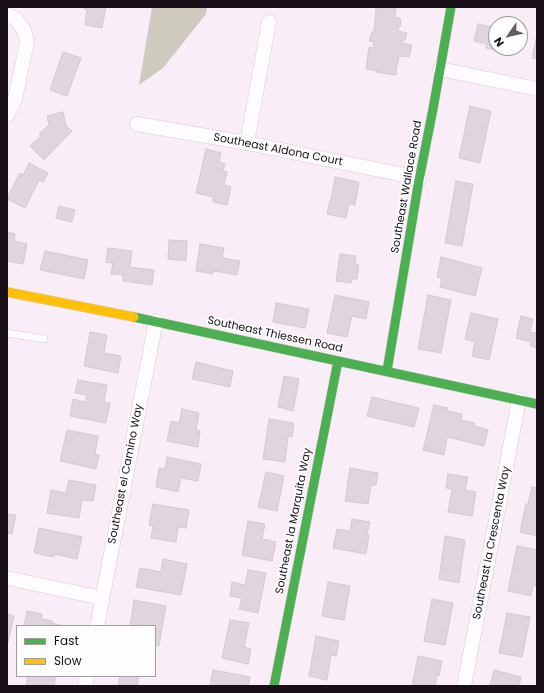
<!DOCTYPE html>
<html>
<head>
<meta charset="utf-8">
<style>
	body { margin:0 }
	#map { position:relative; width:544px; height:693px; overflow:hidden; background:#f9edf8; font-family:Poppins,sans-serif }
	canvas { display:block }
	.frame { position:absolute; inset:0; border:8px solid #180f17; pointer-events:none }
	.legend { position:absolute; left:16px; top:625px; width:140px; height:52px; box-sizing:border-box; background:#fdfdfd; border:1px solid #a19ea1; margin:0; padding:5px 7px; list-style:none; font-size:12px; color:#180f17 }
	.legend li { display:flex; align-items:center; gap:8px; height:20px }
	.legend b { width:20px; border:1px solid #a19ea1 }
	.north { position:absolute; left:488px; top:16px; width:40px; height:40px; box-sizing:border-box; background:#fdfdfd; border:1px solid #a19ea1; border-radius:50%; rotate:236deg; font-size:11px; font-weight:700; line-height:16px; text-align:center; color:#180f17 }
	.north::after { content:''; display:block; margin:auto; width:14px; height:18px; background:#675d66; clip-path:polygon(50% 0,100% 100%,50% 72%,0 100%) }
</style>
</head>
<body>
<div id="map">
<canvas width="544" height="693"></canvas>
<div class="frame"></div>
<ul class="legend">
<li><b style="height:5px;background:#4caf50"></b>Fast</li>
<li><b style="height:5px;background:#ffc107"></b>Slow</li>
</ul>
<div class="north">N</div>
</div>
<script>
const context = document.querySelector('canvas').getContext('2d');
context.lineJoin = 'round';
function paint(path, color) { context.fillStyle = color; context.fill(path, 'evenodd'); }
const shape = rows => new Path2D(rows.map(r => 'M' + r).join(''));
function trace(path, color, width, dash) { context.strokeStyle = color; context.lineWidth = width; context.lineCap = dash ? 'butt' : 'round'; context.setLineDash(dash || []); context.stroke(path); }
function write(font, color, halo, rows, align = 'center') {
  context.font = font + ' Poppins,sans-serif'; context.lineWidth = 3.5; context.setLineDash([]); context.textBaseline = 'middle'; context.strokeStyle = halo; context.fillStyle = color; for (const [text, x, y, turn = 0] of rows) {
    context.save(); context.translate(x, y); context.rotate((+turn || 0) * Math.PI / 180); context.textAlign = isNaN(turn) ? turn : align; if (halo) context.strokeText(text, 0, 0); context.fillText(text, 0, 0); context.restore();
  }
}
paint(shape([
	[152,7,207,7,206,14,163,68,139,85]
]), '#cecbbe');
const building = shape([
	[85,7,106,7,102,28,85,25,87,9,84,9,85,7],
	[376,7,396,7,395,17,399,18,401,20,400,27,399,26,398,31,407,33,405,40,403,40,402,43,412,45,409,57,399,56,398,63,397,63,396,75,376,72,377,71,366,69,369,47,373,48,374,42,369,41,372,32,374,32,376,7],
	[478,24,496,28,496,48,520,48,520,32,524,33,520,51,505,48,504,52,486,48,487,44,474,41,478,24],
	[536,39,537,39,537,59,532,58,536,39],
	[63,52,81,58,67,96,50,90,63,52],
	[470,106,491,111,480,163,459,158,470,106],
	[63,112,66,126,72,131,44,160,30,146,41,136,39,134,49,125,47,116,63,112],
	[206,149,221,153,219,162,225,164,223,171,227,172,224,185,231,187,227,205,213,202,213,197,196,193,206,149],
	[29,163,48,173,43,182,39,180,25,208,7,199,7,198,20,173,23,175,29,163],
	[335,177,359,182,355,205,349,204,346,218,327,214,330,200,331,200,335,177],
	[456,181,473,184,462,246,445,243,456,181],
	[59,206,75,210,72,222,56,218,59,206],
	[7,232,15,234,14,241,27,244,23,264,7,261,7,232],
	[169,240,187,241,186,261,168,259,169,240],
	[200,244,224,248,222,258,240,261,237,275,214,271,213,274,196,271,200,244],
	[108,248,132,251,130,267,154,270,152,285,123,281,123,275,111,274,113,263,106,262,108,248],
	[45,251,88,260,84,279,40,270,45,251],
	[340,254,356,256,355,264,359,265,357,279,352,279,351,283,336,281,340,254],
	[441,257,482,268,475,296,440,287,442,278,437,277,441,257],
	[335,295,369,302,366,319,352,316,347,337,327,333,335,295],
	[428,295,451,300,441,353,418,349,428,295],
	[276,303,309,309,305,328,273,322,276,303],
	[471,313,498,319,489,360,472,356,475,342,465,339,471,313],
	[521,316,533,319,530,332,537,333,537,348,530,346,531,342,516,338,521,316],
	[90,332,107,335,104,353,121,356,118,373,84,366,90,332],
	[196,362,233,371,230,387,192,379,196,362],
	[284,376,299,379,293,411,278,407,284,376],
	[78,380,107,385,104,402,110,403,106,423,70,416,73,399,85,402,87,395,75,393,78,380],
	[372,397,419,408,414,427,367,416,372,397],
	[434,405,448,408,447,411,462,414,461,420,475,423,474,426,488,430,484,446,447,437,444,455,423,450,434,405],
	[182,409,199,413,196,430,200,431,198,447,167,441,171,421,179,423,182,409],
	[269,419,294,423,292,437,288,436,285,462,263,459,269,419],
	[67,430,98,436,95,454,99,455,96,469,60,461,67,430],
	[167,457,201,464,198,481,181,478,178,492,156,487,159,468,165,469,167,457],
	[350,468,378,473,376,485,371,485,368,504,345,501,350,468],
	[266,472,284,476,277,511,258,507,266,472],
	[448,474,468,477,465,490,476,492,472,516,448,512,452,489,446,488,448,474],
	[69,480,96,485,93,501,82,500,79,518,47,513,51,490,66,493,69,480],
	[532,487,537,488,537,536,520,532,526,504,528,504,532,487],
	[153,504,189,510,186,528,178,527,176,542,151,538,153,526,149,525,153,504],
	[7,514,16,515,12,534,7,533,7,514],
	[352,519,370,522,367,534,369,535,366,554,333,548,337,529,350,531,352,519],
	[248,521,265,524,262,539,276,542,272,561,242,555,248,521],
	[39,528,82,537,77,559,54,554,54,557,34,553,39,528],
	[445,536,465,540,459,583,439,579,445,536],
	[517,546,537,550,537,586,533,585,531,596,508,591,517,546],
	[163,559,187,564,181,595,136,587,140,568,161,572,163,559],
	[248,570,266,573,258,613,239,609,242,598,230,596,232,582,245,585,248,570],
	[328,582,350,586,344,620,322,616,328,582],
	[432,599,453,603,445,645,424,641,432,599],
	[134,600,166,606,159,646,155,645,155,626,130,626,134,600],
	[27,611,42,614,41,619,52,621,52,623,64,626,24,626,27,611],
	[507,613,530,617,522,657,499,653,507,613],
	[7,614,14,616,8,643,7,643,7,614],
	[230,620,249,623,244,647,251,649,248,664,222,658,230,620],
	[316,636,339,641,336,656,331,655,327,680,309,676,316,636],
	[418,656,442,661,439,676,437,675,435,686,412,686,418,656],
	[213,670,250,677,248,686,210,686,213,670],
	[494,670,521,677,519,686,490,686,494,670],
	[28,676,56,676,54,686,26,686,28,676],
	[120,676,139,676,137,686,118,686,120,676]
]);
paint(building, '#dfd5de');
trace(building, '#d4c9d3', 1);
const lane = shape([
	[7,333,44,339]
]);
const street = shape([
	[7,15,16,19,24,30,27,42,15,99,7,115],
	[440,69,537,89],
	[137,124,247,143,399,174,419,180],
	[247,143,269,22],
	[7,578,102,598],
	[97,626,156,321],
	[85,686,87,676],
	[464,686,519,400]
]);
const fast = shape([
	[134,317,537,404],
	[387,371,419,180,433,109,451,7],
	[274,686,338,361]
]);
const slow = shape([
	[7,292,134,317]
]);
trace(lane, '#d6cbd4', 8);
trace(street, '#d6cbd4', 15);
trace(fast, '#d6cbd4', 10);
trace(slow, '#d6cbd4', 10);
trace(lane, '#fefcfe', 7);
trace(street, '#fefcfe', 14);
trace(fast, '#4caf50', 9);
trace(slow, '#ffc107', 9);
write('11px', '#180f17', '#fdfdfd', [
	["Southeast Aldona Court",278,150,11],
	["Southeast Wallace Road",407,187,-80],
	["Southeast Thiessen Road",275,335,12],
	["Southeast el Camino Way",126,474,-79],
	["Southeast la Marquita Way",294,521,-79],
	["Southeast la Crescenta Way",492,543,-79]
]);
</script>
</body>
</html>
